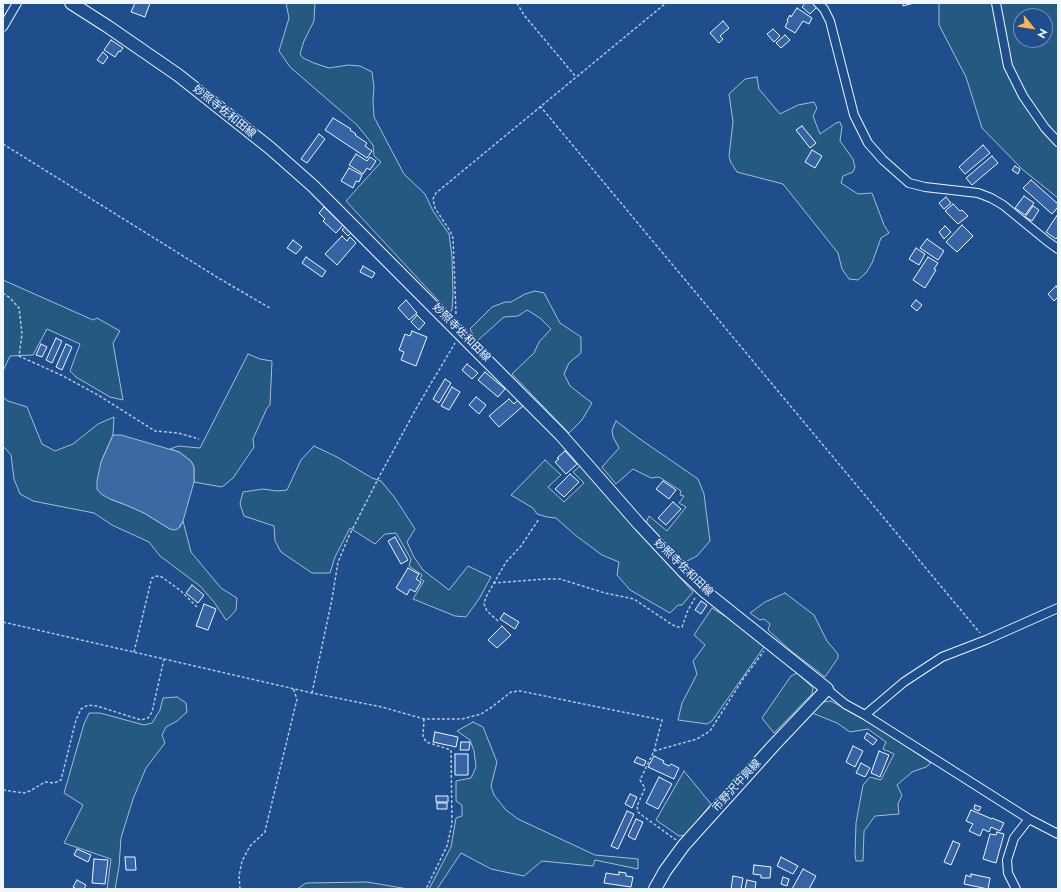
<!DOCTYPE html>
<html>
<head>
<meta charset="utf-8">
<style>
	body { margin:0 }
	#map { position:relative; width:1061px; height:892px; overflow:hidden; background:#1f4e8c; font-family:Jost,sans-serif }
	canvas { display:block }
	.frame { position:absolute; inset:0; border:4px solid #f2f6ff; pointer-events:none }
	.north { position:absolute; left:1013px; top:8px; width:40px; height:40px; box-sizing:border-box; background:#1f4e8c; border:1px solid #7391ba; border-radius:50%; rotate:120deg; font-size:11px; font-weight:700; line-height:16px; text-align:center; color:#f2f6ff }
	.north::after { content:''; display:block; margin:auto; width:14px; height:18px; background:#ffb74d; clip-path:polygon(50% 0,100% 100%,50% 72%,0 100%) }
</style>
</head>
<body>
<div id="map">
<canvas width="1061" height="892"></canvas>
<div class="frame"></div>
<div class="north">N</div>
</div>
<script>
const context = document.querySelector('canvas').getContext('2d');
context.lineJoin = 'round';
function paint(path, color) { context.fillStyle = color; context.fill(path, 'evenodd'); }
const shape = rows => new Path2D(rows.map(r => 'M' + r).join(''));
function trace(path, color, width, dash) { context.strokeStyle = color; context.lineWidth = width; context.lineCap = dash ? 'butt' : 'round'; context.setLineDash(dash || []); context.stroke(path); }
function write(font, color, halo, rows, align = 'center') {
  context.font = font + ' Jost,"Noto Sans JP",sans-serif'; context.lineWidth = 3; context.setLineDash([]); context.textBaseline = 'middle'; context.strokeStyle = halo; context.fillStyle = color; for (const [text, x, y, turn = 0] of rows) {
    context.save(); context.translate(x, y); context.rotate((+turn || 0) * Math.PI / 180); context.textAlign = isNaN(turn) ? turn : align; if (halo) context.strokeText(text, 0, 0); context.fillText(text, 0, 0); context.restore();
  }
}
const green = shape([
	[286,3,315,3,314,21,304,41,300,54,303,58,314,63,329,68,348,65,360,66,372,72,374,87,373,101,374,117,404,174,425,194,433,211,449,234,452,257,453,295,452,310,449,312,346,201,381,162,374,156,373,145,357,125,290,67,279,51,289,18,286,3],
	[939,3,1058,3,1058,198,1023,170,982,128,966,77,939,25,939,3],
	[1021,16,1045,16,1045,40,1021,40,1021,16],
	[757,77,759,89,780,114,798,105,814,102,817,108,813,116,820,134,836,123,840,122,842,127,840,141,853,159,855,167,853,172,843,176,841,183,858,194,872,193,884,225,889,233,881,238,872,263,866,273,858,280,849,279,842,269,838,253,783,184,737,172,731,163,729,156,733,122,729,94,745,79,757,77],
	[3,280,93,320,97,318,120,331,113,343,123,400,110,397,76,377,70,371,80,344,47,329,33,355,10,356,3,371,3,280],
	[535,291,544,293,560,323,581,337,581,353,569,363,564,374,570,386,592,403,582,420,569,433,512,374,534,353,539,342,551,329,540,318,527,310,518,316,504,317,477,341,470,329,492,307,505,302,511,302,525,294,535,291],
	[248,354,260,359,272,361,270,405,267,408,253,439,254,447,233,478,222,487,194,482,194,467,191,461,179,452,170,449,178,446,200,448,248,354],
	[3,397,8,401,27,407,42,444,55,451,73,444,98,424,114,417,113,435,101,462,110,499,126,505,144,513,170,529,180,527,183,521,191,552,221,588,237,598,236,610,230,617,226,620,214,602,200,586,160,556,149,542,112,525,94,513,33,501,20,494,14,479,11,455,3,446,3,397],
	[616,421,637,437,698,479,704,494,710,541,697,556,685,562,646,523,649,516,667,531,686,507,679,503,684,496,680,495,681,491,659,477,651,478,633,469,616,484,602,467,619,448,613,437,612,430,616,421],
	[314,446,337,457,372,478,381,481,395,498,415,529,407,542,414,557,423,570,449,590,468,566,491,577,479,599,466,617,455,616,413,599,424,581,420,579,422,575,409,566,411,559,396,533,385,534,375,544,350,528,335,557,330,573,312,573,281,552,275,541,274,526,244,516,240,504,243,492,263,489,277,491,287,490,301,460,314,446],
	[545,460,561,475,548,487,564,502,584,483,573,472,580,466,693,592,682,605,678,605,670,613,630,590,617,575,619,562,602,555,575,535,556,518,547,517,537,514,533,508,511,495,545,460],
	[785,593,814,615,827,641,838,654,838,658,825,677,790,650,768,630,770,624,764,619,760,620,750,613,765,602,785,593],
	[712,608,761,639,764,647,712,721,707,724,678,720,682,703,697,674,693,661,705,645,694,635,712,608],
	[797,673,813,688,812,694,774,733,762,718,791,676,797,673],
	[177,697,186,703,187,712,177,721,166,727,162,735,165,743,146,768,133,799,121,838,119,867,115,889,107,889,111,859,64,843,83,805,64,793,84,724,89,713,100,713,144,725,152,723,160,710,163,698,177,697],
	[831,701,884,731,931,763,926,767,912,772,897,785,902,795,898,804,899,814,875,816,864,831,863,861,856,861,855,855,856,823,863,785,870,777,881,780,894,754,883,749,886,742,868,729,850,732,837,723,812,713,823,702,831,701],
	[473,722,483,727,497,762,491,786,494,795,506,810,518,819,595,855,638,859,638,869,595,860,593,866,542,861,524,876,491,869,461,853,437,889,429,889,451,847,456,818,462,816,462,805,456,801,456,781,471,778,476,767,474,751,470,740,457,731,473,722],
	[684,771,711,804,686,835,679,836,656,820,684,771],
	[367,882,408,889,297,889,306,883,367,882]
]);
paint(green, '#245a82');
trace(green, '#a8bbd7', 1);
const water = shape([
	[113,435,121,435,179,452,191,461,194,467,194,482,183,521,178,529,174,530,170,529,144,513,126,505,110,499,101,494,97,489,97,481,101,462,113,435]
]);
paint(water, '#3b69a3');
trace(water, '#a8bbd7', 1);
const building = shape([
	[135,3,150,3,145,17,131,12,135,3],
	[805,3,812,3,817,7,810,14,802,7,805,3],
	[903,3,914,3,903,6,903,3],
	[797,8,812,18,809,24,803,21,795,33,785,27,788,21,787,20,790,15,791,17,797,8],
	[723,21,729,28,720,36,723,39,719,43,710,33,723,21],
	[773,29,780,36,774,42,767,34,773,29],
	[785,35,790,40,781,48,776,43,785,35],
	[111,40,123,48,120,52,119,51,115,57,104,50,111,40],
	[103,52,108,57,103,64,97,60,103,52],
	[333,118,351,129,350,130,356,134,355,135,367,143,365,146,372,151,367,158,325,130,333,118],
	[802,126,816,143,810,148,796,130,802,126],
	[319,134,325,139,307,163,301,159,319,134],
	[983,145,990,153,965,174,959,167,983,145],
	[812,150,822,156,815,168,805,162,812,150],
	[356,154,367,161,370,157,376,161,370,170,367,168,363,174,349,165,356,154],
	[992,156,998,163,972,185,966,178,992,156],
	[1015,166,1020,169,1018,174,1012,170,1015,166],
	[349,168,362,175,359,182,356,181,353,188,341,181,349,168],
	[1031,180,1058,204,1058,207,1052,214,1023,188,1031,180],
	[1024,196,1034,203,1025,215,1015,208,1024,196],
	[946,197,951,203,944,209,939,203,946,197],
	[953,204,960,211,962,210,968,216,958,224,945,211,953,204],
	[1033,206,1039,210,1032,221,1025,217,1033,206],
	[324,207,343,225,336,233,323,221,325,219,319,213,324,207],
	[1058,214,1058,236,1056,239,1046,232,1058,214],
	[962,225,973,236,957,252,946,242,962,225],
	[346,226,352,232,348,236,342,230,346,226],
	[945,226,951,232,944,239,939,232,945,226],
	[342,236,347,241,350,237,356,243,337,265,325,254,342,236],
	[927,239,944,251,938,260,920,248,927,239],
	[293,240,302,247,296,254,287,248,293,240],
	[916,248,925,254,919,265,909,259,916,248],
	[306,257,326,271,322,277,302,263,306,257],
	[928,257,938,263,934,269,936,270,925,288,913,280,928,257],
	[363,266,375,273,372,278,360,272,363,266],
	[1056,286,1058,289,1058,297,1054,301,1048,294,1056,286],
	[406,300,417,313,409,320,398,308,406,300],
	[916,300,922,305,917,311,911,306,916,300],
	[417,315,425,323,419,330,411,322,417,315],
	[412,331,427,337,416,366,401,360,404,352,399,350,405,334,410,336,412,331],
	[56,338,62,341,52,363,46,360,56,338],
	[41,344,47,347,42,357,36,355,41,344],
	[66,344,72,347,62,370,56,367,66,344],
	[467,364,478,373,472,379,462,370,467,364],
	[485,372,505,389,498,397,478,380,485,372],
	[445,379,451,383,439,403,433,399,445,379],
	[452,387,460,392,449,410,441,406,452,387],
	[476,397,486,405,479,414,469,405,476,397],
	[509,399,514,404,518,400,523,406,499,427,489,416,509,399],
	[565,451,577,464,566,474,555,462,559,459,557,458,565,451],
	[570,474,579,482,564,497,555,489,570,474],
	[663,481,676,490,669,499,656,489,663,481],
	[673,502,681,509,666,525,658,518,673,502],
	[395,537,408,560,401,564,388,541,395,537],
	[408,568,419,574,416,579,421,582,415,592,410,589,407,595,396,588,408,568],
	[192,585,204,595,198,603,186,593,192,585],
	[701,601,707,605,701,614,695,610,701,601],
	[204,604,216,609,208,630,196,626,204,604],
	[504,613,519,622,515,629,500,619,504,613],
	[502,626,511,635,497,648,488,640,502,626],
	[435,732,458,737,456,747,433,742,435,732],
	[867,733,877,740,873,745,864,738,867,733],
	[461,742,470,742,469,750,460,750,461,742],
	[853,746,863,751,855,767,846,762,853,746],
	[879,751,889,755,880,777,871,773,879,751],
	[455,754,468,754,468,775,455,775,455,754],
	[654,756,664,761,663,763,669,766,671,764,679,768,674,779,648,767,654,756],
	[637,757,646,761,644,766,634,762,637,757],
	[861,763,870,768,865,777,856,773,861,763],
	[659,777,672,784,658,809,646,803,659,777],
	[630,794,637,797,632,808,625,804,630,794],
	[436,796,448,796,448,802,436,802,436,796],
	[437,803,447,803,447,809,437,809,437,803],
	[975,805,981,807,979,811,974,809,975,805],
	[971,810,992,819,992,818,1004,823,1000,831,991,827,989,832,983,829,980,836,969,831,973,824,966,821,971,810],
	[627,811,634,814,618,849,611,846,627,811],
	[636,819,643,822,635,840,628,836,636,819],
	[997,832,1004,834,996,863,983,859,990,834,996,835,997,832],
	[953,841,960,844,951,865,944,862,953,841],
	[77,849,91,855,88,862,74,855,77,849],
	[125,857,135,857,136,870,126,870,125,857],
	[781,857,798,866,793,874,777,866,781,857],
	[94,859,108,860,105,884,92,883,94,859],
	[754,865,771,867,770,878,761,878,761,875,753,874,754,865],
	[803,869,816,876,809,889,792,889,803,869],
	[619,872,626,873,626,876,633,877,631,887,604,883,606,873,619,875,619,872],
	[971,874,990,878,988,889,964,884,966,875,971,877,971,874],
	[733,876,743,878,741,889,731,889,733,876],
	[783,877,789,879,787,886,781,884,783,877],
	[77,880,86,885,84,889,77,889,73,887,77,880],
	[747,880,756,882,755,889,745,889,747,880]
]);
paint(building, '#3563a3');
trace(building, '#f2f6ff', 1);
const minor = shape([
	[818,3,824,9,830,21,854,115,868,143,883,160,909,183,925,187,978,193,991,198,1003,205,1047,241,1058,249],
	[996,3,1008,66,1023,96,1045,128,1058,142],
	[3,27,17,3],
	[827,689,845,704,865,715,1029,819,1058,834],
	[865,715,904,682,942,657,986,640,1058,608],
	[1016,889,1008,873,1007,860,1014,838,1029,819]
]);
const secondary = shape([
	[71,3,107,26,178,75,270,148,313,186,561,435,639,524,683,571,703,590,827,689,774,745,684,845,665,871,655,889]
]);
trace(minor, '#f2f6ff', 10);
trace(secondary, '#f2f6ff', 14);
trace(shape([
	[517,3,524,15,576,77],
	[540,106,980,633],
	[3,144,220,279,270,308],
	[3,293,10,298,19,308,22,334,19,356,61,375,98,395,155,431,178,433,199,439],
	[456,314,453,238,450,231,435,208,433,199,436,193,666,3],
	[493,583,546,579,560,579,605,593,634,599,671,624,677,627,682,627,688,610,695,598],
	[498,621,487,611,484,604,486,597,506,562,521,546,539,519],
	[3,622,312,693,382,707,424,719,462,719,481,714,492,707,511,692,520,691,662,720,654,751,640,780,645,788,637,806,638,812,643,816,676,840],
	[134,652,151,581,152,578,157,576,162,577,181,591,198,608],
	[312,693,332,599,338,562,349,536,379,477,417,407,455,343],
	[424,719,423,736,426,742,451,750,452,824,447,846,426,889],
	[654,751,697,739,710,731,743,679,764,651],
	[3,790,24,793,30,791,45,782,54,783,61,780,76,720,81,709,88,705,97,706,141,720,148,718,152,712,164,659],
	[240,889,239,876,242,861,250,846,265,832,266,827,297,699,293,688]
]), '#b3c4dc', 1.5, [3, 2]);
trace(minor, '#1f4e8c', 8);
trace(secondary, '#1f4e8c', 12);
write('11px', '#f2f6ff', '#1f4e8c', [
	["妙照寺佐和田線",224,112,39],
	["妙照寺佐和田線",461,333,45],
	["妙照寺佐和田線",683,568,44],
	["市野沢中興線",737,786,-48]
]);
</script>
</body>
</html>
